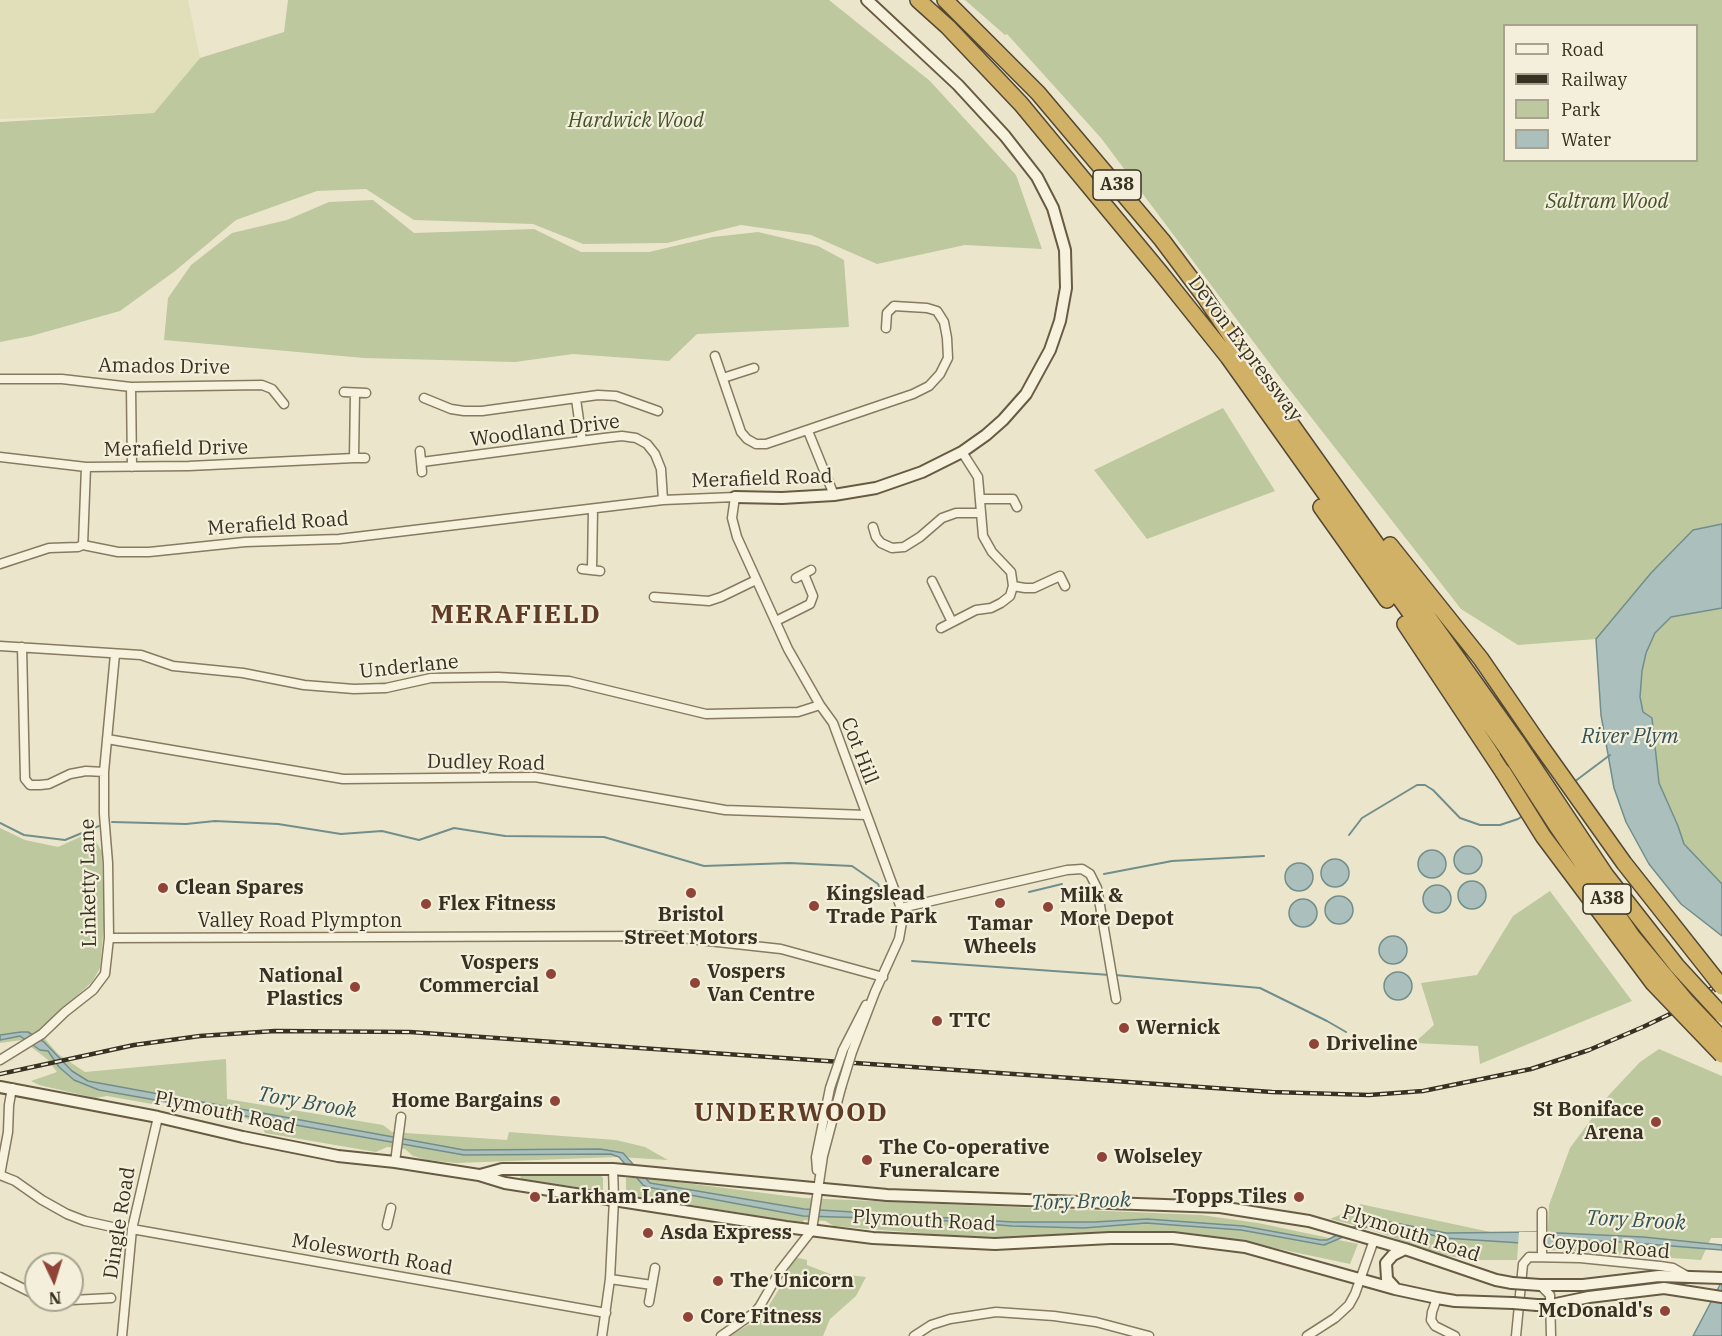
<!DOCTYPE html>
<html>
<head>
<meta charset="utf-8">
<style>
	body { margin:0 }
	#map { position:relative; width:1722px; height:1336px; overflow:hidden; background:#ebe6cb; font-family:"IBM Plex Serif",serif }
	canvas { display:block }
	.legend { position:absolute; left:1503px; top:24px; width:195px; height:138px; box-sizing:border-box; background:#f3efda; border:2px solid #a8a390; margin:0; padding:8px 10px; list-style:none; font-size:18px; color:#383022 }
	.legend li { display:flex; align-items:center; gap:12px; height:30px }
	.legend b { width:30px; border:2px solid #a8a390 }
	.north { position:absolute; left:24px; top:1252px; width:60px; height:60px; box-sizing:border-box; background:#f3efda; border:2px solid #a8a390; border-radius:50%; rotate:176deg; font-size:16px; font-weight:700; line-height:24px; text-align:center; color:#383022 }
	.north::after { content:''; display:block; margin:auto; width:21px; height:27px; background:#8f4437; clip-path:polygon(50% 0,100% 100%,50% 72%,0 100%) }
</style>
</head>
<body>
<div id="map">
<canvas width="1722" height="1336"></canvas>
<ul class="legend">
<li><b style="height:8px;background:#f6f2dd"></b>Road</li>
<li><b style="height:8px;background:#383022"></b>Railway</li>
<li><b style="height:16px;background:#bdc89f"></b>Park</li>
<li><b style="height:16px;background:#abc0bd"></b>Water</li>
</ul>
<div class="north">N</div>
</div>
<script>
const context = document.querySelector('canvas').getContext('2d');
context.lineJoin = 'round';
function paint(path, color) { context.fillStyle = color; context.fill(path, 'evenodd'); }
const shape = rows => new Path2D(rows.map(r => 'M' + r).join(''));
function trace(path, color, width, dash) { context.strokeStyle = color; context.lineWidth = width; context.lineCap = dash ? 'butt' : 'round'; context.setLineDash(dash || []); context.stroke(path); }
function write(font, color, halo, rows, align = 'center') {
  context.font = font + ' "IBM Plex Serif",serif'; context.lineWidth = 4.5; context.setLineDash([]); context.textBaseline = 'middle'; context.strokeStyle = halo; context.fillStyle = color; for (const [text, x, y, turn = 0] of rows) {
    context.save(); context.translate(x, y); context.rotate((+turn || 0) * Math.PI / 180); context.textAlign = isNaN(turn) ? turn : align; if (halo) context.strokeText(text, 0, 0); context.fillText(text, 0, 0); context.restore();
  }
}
paint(shape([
	[0,0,188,0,200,58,154,113,0,119]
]), '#e0dfb9');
paint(shape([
	[288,0,829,0,930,81,1016,175,1042,249,965,245,877,264,811,235,741,225,667,243,583,244,533,224,414,220,366,189,317,191,236,220,175,271,120,311,31,336,0,342,0,122,154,113,200,58,284,32],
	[965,0,1722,0,1722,531,1651,573,1596,639,1518,645,1461,609,1282,380,1101,138,1007,34,1005,35],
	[1504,26,1696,26,1696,160,1504,160],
	[373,200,414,233,534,229,581,252,649,252,713,237,758,232,818,246,844,260,849,327,697,334,669,361,573,354,515,362,364,358,164,340,168,298,191,265,232,233,287,220,329,202],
	[1223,408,1275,491,1147,539,1094,470],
	[1722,561,1722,884,1695,868,1638,769,1636,641],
	[0,828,25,840,58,847,91,832,102,852,104,924,100,968,92,982,38,1031,58,1054,85,1072,226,1059,227,1099,383,1125,392,1132,507,1140,509,1132,616,1140,645,1147,668,1160,618,1157,456,1163,427,1160,413,1156,405,1149,387,1147,376,1152,265,1133,262,1126,243,1117,161,1101,152,1104,107,1096,95,1098,39,1085,31,1081,57,1072,47,1059,22,1040,0,1043],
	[1550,891,1632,1001,1480,1064,1478,1046,1414,1043,1434,1025,1421,983,1477,975,1513,916],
	[1659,1049,1722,1076,1722,1238,1711,1238,1701,1260,1552,1250,1547,1248,1549,1205,1570,1148,1609,1095,1640,1062],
	[600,1174,603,1178,603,1191,521,1179,520,1175],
	[626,1178,646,1178,803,1198,1201,1215,1258,1223,1358,1244,1350,1264,1251,1243,1148,1231,1015,1239,980,1238,834,1226,825,1221,804,1220,803,1223,629,1195,626,1192],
	[1360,1204,1495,1233,1519,1233,1517,1260,1472,1260,1443,1255,1366,1228,1330,1219,1359,1207],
	[794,1257,807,1260,807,1265,838,1277,840,1274,866,1277,856,1296,830,1319,823,1336,729,1336,757,1320,768,1307,781,1286]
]), '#bdc89f');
const water = shape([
	[1722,524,1722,608,1671,617,1655,633,1646,653,1642,671,1640,697,1643,712,1652,718,1659,783,1678,826,1684,844,1722,884,1722,936,1681,904,1649,864,1626,822,1614,788,1601,715,1596,639,1651,573,1693,530,1722,524],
	'1454 860a14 14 0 1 1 28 0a14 14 0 1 1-28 0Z',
	'1418 864a14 14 0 1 1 28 0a14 14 0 1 1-28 0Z',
	'1321 873a14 14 0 1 1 28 0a14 14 0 1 1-28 0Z',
	'1285 877a14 14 0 1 1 28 0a14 14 0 1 1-28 0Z',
	'1458 895a14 14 0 1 1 28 0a14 14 0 1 1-28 0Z',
	'1423 899a14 14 0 1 1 28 0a14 14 0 1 1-28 0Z',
	'1325 910a14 14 0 1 1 28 0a14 14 0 1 1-28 0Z',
	'1289 913a14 14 0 1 1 28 0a14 14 0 1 1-28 0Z',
	'1379 950a14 14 0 1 1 28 0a14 14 0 1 1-28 0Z',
	'1384 986a14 14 0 1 1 28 0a14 14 0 1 1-28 0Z',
	[21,1032,28,1032,44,1042,72,1071,88,1081,464,1150,600,1149,612,1151,623,1153,650,1183,804,1209,1013,1222,1094,1222,1147,1219,1243,1226,1320,1240,1327,1240,1360,1224,1380,1220,1446,1233,1537,1232,1643,1237,1722,1245,1722,1250,1609,1241,1565,1241,1552,1245,1444,1238,1388,1224,1374,1224,1324,1245,1241,1230,1146,1223,1084,1228,1012,1226,936,1220,803,1216,647,1187,643,1185,619,1157,611,1154,464,1155,99,1090,74,1080,59,1067,48,1051,40,1050,20,1036,0,1040,0,1035,21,1032],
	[1722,1281,1722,1336,1693,1336,1722,1281]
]);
paint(water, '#abc0bd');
trace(water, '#728e8b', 1.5);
paint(shape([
	[1519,1232,1548,1232,1547,1248,1518,1246]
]), '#ebe6cb');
trace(shape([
	[1574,782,1610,755],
	[112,822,186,824,215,821,278,824,341,834,382,831,419,840,454,828,505,836,604,837,704,866,789,863,852,866,878,884,883,897],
	[0,823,24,835,65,840,99,826],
	[1349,835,1362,818,1417,785,1425,785,1433,790,1460,818,1480,825,1500,825,1518,819,1524,815],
	[1104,874,1172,861,1264,856],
	[1029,892,1062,884],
	[912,961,1110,975],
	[1115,975,1260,988,1327,1021,1346,1032]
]), '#728e8b', 2);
const street = shape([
	[715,356,741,432,747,439,756,444,766,444,913,394,929,386,940,374,948,358,947,338,944,322,937,311,927,308,894,306,887,313,886,328],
	[723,378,754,368],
	[0,379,62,379,131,387,262,385,272,389,284,404],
	[131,387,132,467],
	[344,392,366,393],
	[424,398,451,409,464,411,482,411,598,395,616,396,658,411],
	[576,399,582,441],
	[808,431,834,495],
	[420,451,422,472],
	[0,457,86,467,189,466,354,458,355,393],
	[354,458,365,458],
	[422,462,604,438,622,436,636,438,647,444,655,454,661,469,663,500],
	[981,499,1013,499,1017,507],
	[873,527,876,537,881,543,892,548,904,547,920,537,942,518,956,513,980,513],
	[83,545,86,467],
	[0,564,49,548,78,547,83,545,118,552,149,552,245,542,339,539,663,500,735,497,732,518,737,537,788,649,820,705,833,723,901,908,902,922,899,939,875,992,852,1052],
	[582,569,600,571],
	[592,570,593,509],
	[796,578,811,570],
	[932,581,952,622],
	[1013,586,1025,588,1034,588,1060,576,1065,586],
	[654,597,709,601,721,597,756,580],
	[776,621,810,604,813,596,804,574],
	[941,628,976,610,991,608,1001,603,1010,596,1013,586,1011,572,992,552,983,536,978,477,962,452],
	[0,646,141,655,173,666,243,673,304,685,354,689,386,688,431,678,498,677,569,681,706,714,798,712,820,705],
	[22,647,25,779,30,785,40,785,49,784,70,774,86,771,104,772],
	[107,739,343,779,535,777,725,810,866,815],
	[901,908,1067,870,1082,869,1090,874,1097,888,1116,999],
	[109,938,663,936,781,949,883,977],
	[843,1050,866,1005],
	[0,1060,42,1034,65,1012,93,990,105,974,109,938,108,863,104,814,104,772,115,654],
	[395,1162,401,1117],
	[817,1170,816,1157,830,1088],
	[0,1175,15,1181,42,1200,67,1214,85,1221,117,1228],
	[0,1175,8,1132,9,1105,12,1088],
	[387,1225,391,1208],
	[132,1229,606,1313],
	[1542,1257,1542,1212],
	[0,1277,36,1295],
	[610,1279,652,1285],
	[1540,1285,1550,1295,1551,1336],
	[1437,1298,1432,1312,1431,1320,1435,1326,1455,1336],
	[72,1300,111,1298],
	[649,1302,655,1268],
	[122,1336,132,1229,158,1117],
	[602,1336,610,1279,614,1199,613,1169],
	[721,1336,754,1313,760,1306,780,1271,812,1230,823,1156,841,1088],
	[914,1336,931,1325,950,1319,996,1312,1054,1316,1096,1322,1149,1336],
	[1307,1336,1335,1318,1349,1305,1355,1294,1374,1240],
	[1516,1336,1523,1264,1529,1257,1580,1258,1660,1266,1673,1268,1687,1276]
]);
const secondary = shape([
	[735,497,782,498,834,495,876,488,922,472,962,452,986,435,1003,420,1026,394,1050,350,1060,321,1066,288,1065,250,1053,208,1037,177,1005,136,958,85,867,0],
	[0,1087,158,1117,243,1137,338,1156,395,1162,479,1175,505,1183,786,1227,873,1238,995,1244,1110,1238,1173,1238,1245,1247,1395,1289,1437,1298,1455,1301,1513,1303],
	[480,1175,502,1169,613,1169,887,1195,1220,1207,1309,1221,1405,1249,1496,1280,1512,1283],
	[1540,1285,1583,1285,1659,1276,1722,1278],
	[1395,1288,1387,1279,1386,1263,1393,1255,1405,1249],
	[1537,1305,1551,1305,1589,1297,1664,1288,1722,1297]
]);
const highway = shape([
	[918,0,948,27,1021,104,1160,272,1228,357,1507,749],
	[945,0,1038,93,1162,240,1204,296,1267,390,1517,742],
	[1321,507,1387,600],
	[1390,545,1481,659,1540,745],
	[1405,624,1503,772]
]);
trace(street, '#867a61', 11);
trace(secondary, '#685b43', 14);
trace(highway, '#544834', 18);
trace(street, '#f6f2dd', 8);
trace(secondary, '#f6f2dd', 10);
trace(highway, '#d0b166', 15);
const rail = shape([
	[0,1074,134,1045,200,1036,275,1031,410,1032,1272,1092,1369,1095,1423,1091,1531,1069,1589,1050,1643,1027,1670,1014,1722,982]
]);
trace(rail, '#383022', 4.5);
trace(rail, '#f3efda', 2, [7]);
const streetBridge = shape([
	[830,1088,843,1050],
	[841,1088,852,1052]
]);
const secondaryBridge = shape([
	[1512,1283,1540,1285],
	[1513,1303,1537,1305]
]);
const highwayBridge = shape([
	[1517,742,1605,874,1677,966,1722,1015],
	[1540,745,1624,863,1722,987],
	[1507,749,1556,825,1632,936,1687,1002,1722,1039],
	[1503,772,1543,836,1653,983,1722,1055]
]);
trace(streetBridge, '#867a61', 11, []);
trace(secondaryBridge, '#685b43', 14, []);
trace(highwayBridge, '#544834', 18, []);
trace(streetBridge, '#f6f2dd', 8);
trace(secondaryBridge, '#f6f2dd', 10);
trace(highwayBridge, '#d0b166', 15);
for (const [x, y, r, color] of [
	[163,888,6,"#8f4437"],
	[691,893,6,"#8f4437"],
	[1000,903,6,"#8f4437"],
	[426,904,6,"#8f4437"],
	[814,906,6,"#8f4437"],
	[1048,907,6,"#8f4437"],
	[551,974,6,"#8f4437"],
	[695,983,6,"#8f4437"],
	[355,987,6,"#8f4437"],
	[937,1021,6,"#8f4437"],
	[1124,1028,6,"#8f4437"],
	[1314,1044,6,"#8f4437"],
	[555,1101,6,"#8f4437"],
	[1656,1122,6,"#8f4437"],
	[1102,1157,6,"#8f4437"],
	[867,1160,6,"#8f4437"],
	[535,1197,6,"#8f4437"],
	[1299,1197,6,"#8f4437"],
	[648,1233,6,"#8f4437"],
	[718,1281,6,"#8f4437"],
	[1665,1311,6,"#8f4437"],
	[688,1317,6,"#8f4437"]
]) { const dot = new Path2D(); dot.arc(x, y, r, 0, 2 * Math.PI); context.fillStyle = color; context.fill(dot); trace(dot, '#f3efda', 2); }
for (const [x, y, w] of [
	[1117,185,48],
	[1607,899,48]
]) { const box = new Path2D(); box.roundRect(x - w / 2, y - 15, w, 30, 4.5); context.fillStyle = '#f3efda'; context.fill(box); trace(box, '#383022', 1.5); }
write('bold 18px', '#383022', null, [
	["A38",1117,185],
	["A38",1607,899]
]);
write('italic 20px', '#42522b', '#f3efda', [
	["Hardwick Wood",636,121],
	["Saltram Wood",1607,202]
]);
write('20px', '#383022', '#f3efda', [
	["Devon Expressway",1245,349,53],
	["Amados Drive",164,367,1],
	["Woodland Drive",545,431,-7],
	["Merafield Drive",176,449,-1],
	["Merafield Road",762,479,-2],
	["Merafield Road",278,524,-4],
	["Underlane",409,667,-6],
	["Cot Hill",859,751,69],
	["Dudley Road",486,763,1],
	["Linketty Lane",89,883,-91],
	["Valley Road Plympton",300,921],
	["Plymouth Road",225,1113,12],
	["Plymouth Road",924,1221,3],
	["Dingle Road",120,1223,-81],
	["Plymouth Road",1411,1234,18],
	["Coypool Road",1606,1247,5],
	["Molesworth Road",372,1255,10]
]);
write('bold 20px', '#383022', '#f3efda', [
	["Clean Spares",175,888],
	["Kingslead",826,894],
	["Trade Park",826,917],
	["Milk &",1060,896],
	["More Depot",1060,919],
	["Flex Fitness",438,904],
	["Bristol",691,915,"center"],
	["Street Motors",691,938,"center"],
	["Tamar",1000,924,"center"],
	["Wheels",1000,947,"center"],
	["Vospers",539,963,"right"],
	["Commercial",539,986,"right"],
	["Vospers",707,972],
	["Van Centre",707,995],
	["National",343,976,"right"],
	["Plastics",343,999,"right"],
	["TTC",949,1021],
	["Wernick",1136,1028],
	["Driveline",1326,1044],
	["Home Bargains",543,1101,"right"],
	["St Boniface",1644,1110,"right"],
	["Arena",1644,1133,"right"],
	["The Co-operative",879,1148],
	["Funeralcare",879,1171],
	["Wolseley",1114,1157],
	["Larkham Lane",547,1197],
	["Topps Tiles",1287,1197,"right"],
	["Asda Express",660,1233],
	["The Unicorn",730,1281],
	["McDonald's",1653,1311,"right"],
	["Core Fitness",700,1317]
], 'left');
write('italic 21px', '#335356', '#f3efda', [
	["River Plym",1630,737],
	["Tory Brook",307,1103,10],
	["Tory Brook",1081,1202,-2],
	["Tory Brook",1636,1221,3]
]);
context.letterSpacing = '1.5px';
write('bold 26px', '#603b26', '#f3efda', [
	["MERAFIELD",516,615],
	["UNDERWOOD",791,1113]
]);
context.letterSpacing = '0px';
</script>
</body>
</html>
